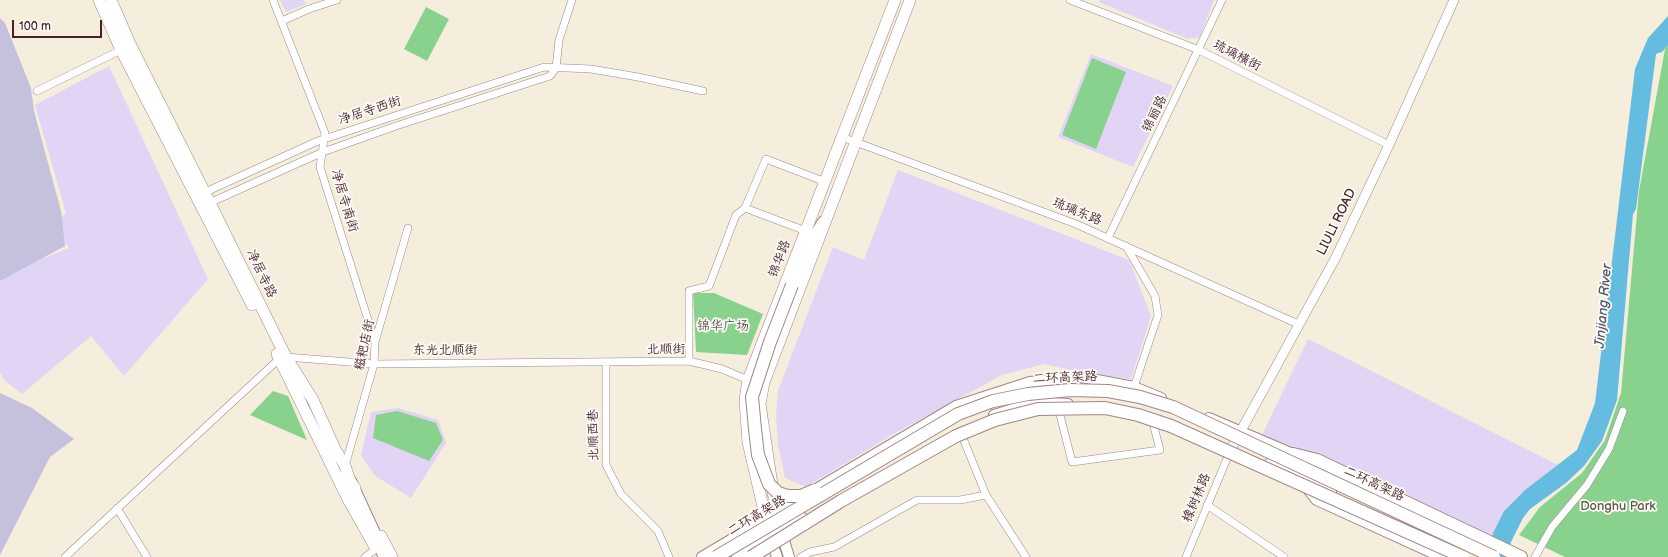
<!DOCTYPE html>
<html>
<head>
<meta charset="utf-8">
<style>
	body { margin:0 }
	#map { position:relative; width:1668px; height:557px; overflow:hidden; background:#f6eedc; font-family:"Balsamiq Sans",sans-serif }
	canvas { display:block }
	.scale { position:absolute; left:12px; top:20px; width:90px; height:18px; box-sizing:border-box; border:2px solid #4a1f2b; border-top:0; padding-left:5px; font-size:12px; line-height:14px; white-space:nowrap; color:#4a1f2b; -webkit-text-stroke:3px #fdfcf7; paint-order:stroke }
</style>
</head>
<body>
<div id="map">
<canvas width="1668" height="557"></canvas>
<div class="scale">100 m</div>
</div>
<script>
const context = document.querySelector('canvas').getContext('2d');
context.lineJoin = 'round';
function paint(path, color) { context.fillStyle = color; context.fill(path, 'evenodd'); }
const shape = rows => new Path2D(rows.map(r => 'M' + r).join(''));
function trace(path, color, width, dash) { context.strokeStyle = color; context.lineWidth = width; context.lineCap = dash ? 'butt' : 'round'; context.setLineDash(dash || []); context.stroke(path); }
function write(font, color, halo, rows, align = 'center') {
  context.font = font + ' "Balsamiq Sans","LXGW WenKai TC",sans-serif'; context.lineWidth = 3.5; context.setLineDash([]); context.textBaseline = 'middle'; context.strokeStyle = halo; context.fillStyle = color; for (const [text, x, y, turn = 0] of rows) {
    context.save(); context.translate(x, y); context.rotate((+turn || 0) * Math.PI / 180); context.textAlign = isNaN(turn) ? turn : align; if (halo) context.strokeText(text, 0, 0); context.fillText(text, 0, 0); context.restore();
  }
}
paint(shape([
	[280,0,304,0,306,4,286,12],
	[1100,0,1214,0,1200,37,1188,39,1099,2],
	[1091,54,1173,86,1133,167,1058,137],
	[109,66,208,279,124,376,91,336,22,394,4,380,0,372,0,275,69,248,54,223,66,213,35,105],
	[898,170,1129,260,1151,316,1131,379,1084,373,1044,364,1002,375,897,432,806,487,785,478,778,445,776,416,778,391,833,247,864,260],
	[1308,339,1558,465,1525,490,1504,511,1491,537,1314,452,1295,452,1261,437],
	[398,408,438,420,446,443,411,498,374,475,361,455,371,412]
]), '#e1d4f4');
paint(shape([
	[0,18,5,23,31,88,34,111,61,211,65,246,0,281],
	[0,393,32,408,74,439,50,457,0,555]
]), '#c5c0db');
paint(shape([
	[426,7,449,19,427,61,404,49],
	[1668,45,1668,557,1565,557,1519,535,1540,507,1582,473,1605,440,1621,393,1639,191,1665,49],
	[1092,58,1126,72,1096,149,1062,135],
	[693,293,714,293,763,314,747,355,696,352],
	[273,391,288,396,307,440,250,415],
	[397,411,436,423,443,440,429,461,373,438,376,415]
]), '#89d28e');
paint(shape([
	[1668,16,1668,45,1662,52,1656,54,1636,209,1633,214,1617,400,1602,441,1584,466,1566,483,1530,509,1523,518,1511,542,1507,557,1486,557,1493,533,1504,511,1525,490,1577,450,1595,403,1635,69,1648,38]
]), '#64bce1');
const minor = shape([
	[273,0,325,133,320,167,375,342],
	[1070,0,1199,50,1389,145],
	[282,21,309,9,337,0],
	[37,91,121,50],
	[842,137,1076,224,1298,324],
	[201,194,318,141,544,67,591,69,638,77,703,91],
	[207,204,323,152,396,126,550,76,556,68,559,40,572,0],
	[806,231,745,208,766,159,823,181],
	[1108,238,1222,0],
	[1126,246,1155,296,1158,315,1134,387],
	[286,357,374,364,689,361,722,369,748,380],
	[689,361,689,291,709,286,736,215,745,208],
	[606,363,606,465,621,494,658,531,669,557],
	[1058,407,1072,462,1160,450,1152,419],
	[960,431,986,495,1026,557],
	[345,466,374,364,375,342,408,228],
	[1207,505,1284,557],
	[117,508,147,557],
	[65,557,279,359],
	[365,557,376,549],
	[801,557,810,552,834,547,917,500,960,500,986,495],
	[1186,557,1231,449],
	[1535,557,1552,527,1587,485,1609,449,1623,411]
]);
const tertiary = shape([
	[1231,449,1336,257,1389,145,1454,0]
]);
const secondary = shape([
	[994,415,1035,402,1068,404],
	[1209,418,1293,454,1298,458],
	[1269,464,1331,492],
	[1366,491,1403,507],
	[781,531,789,557],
	[770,537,777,557],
	[702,557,956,406,1030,382,1081,377,1134,387,1161,398],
	[737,557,803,518]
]);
const primary = shape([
	[99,0,121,50,252,305],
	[111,0,130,44,210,203,286,357,313,400,335,449,345,466,350,481,355,488],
	[277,354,348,499,375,547],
	[781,531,774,498,760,404,764,382,910,0],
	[381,536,392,557],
	[770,537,748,442,745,400,748,380,895,0]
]);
const trunk = shape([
	[792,285,807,248,824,222],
	[1293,454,1317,460,1521,557],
	[1298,475,1317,499,1444,557],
	[350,481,385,557]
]);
trace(minor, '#a08684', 8);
trace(tertiary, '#a08684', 10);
trace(secondary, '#a08684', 12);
trace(primary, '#a08684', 12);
trace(trunk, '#a08684', 14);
trace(minor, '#fff', 7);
trace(tertiary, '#fff', 9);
trace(secondary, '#fff', 10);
trace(primary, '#fff', 11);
trace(trunk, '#fff', 12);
const trunkBridge = shape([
	[792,285,770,342,752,397,755,429,758,455,769,484,778,493,788,496,801,496,815,490],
	[716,557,958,414,993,401,1028,394,1070,390,1108,391,1140,397,1173,407,1494,557],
	[751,557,841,501,956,436,995,420,1038,409,1105,408,1138,415,1171,426,1463,557]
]);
trace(trunkBridge, '#a08684', 14, []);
trace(trunkBridge, '#fff', 12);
write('13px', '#4a1f2b', '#fdfcf7', [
	["琉璃横街",1237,56,27],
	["净居寺西街",370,111,-18],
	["锦丽路",1155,114,-64],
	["净居寺南街",344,201,73],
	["琉璃东路",1077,212,22],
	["LIULI ROAD",1337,222,-64],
	["锦华路",780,259,-69],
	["净居寺路",261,274,64],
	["糍粑店街",365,345,-78],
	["北顺街",666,350,-1],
	["东光北顺街",445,351],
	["二环高架路",1065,378,-2],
	["北顺西巷",594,435,-91],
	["二环高架路",1374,484,25],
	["橡树林路",1197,498,-67],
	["二环高架路",757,516,-31]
]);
write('13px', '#5d5549', '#fdfcf7', [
	["锦华广场",723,327],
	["Donghu Park",1618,507]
]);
write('italic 14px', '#53566b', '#fdfcf7', [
	["Jinjiang River",1604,306,-85]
]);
</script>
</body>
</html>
